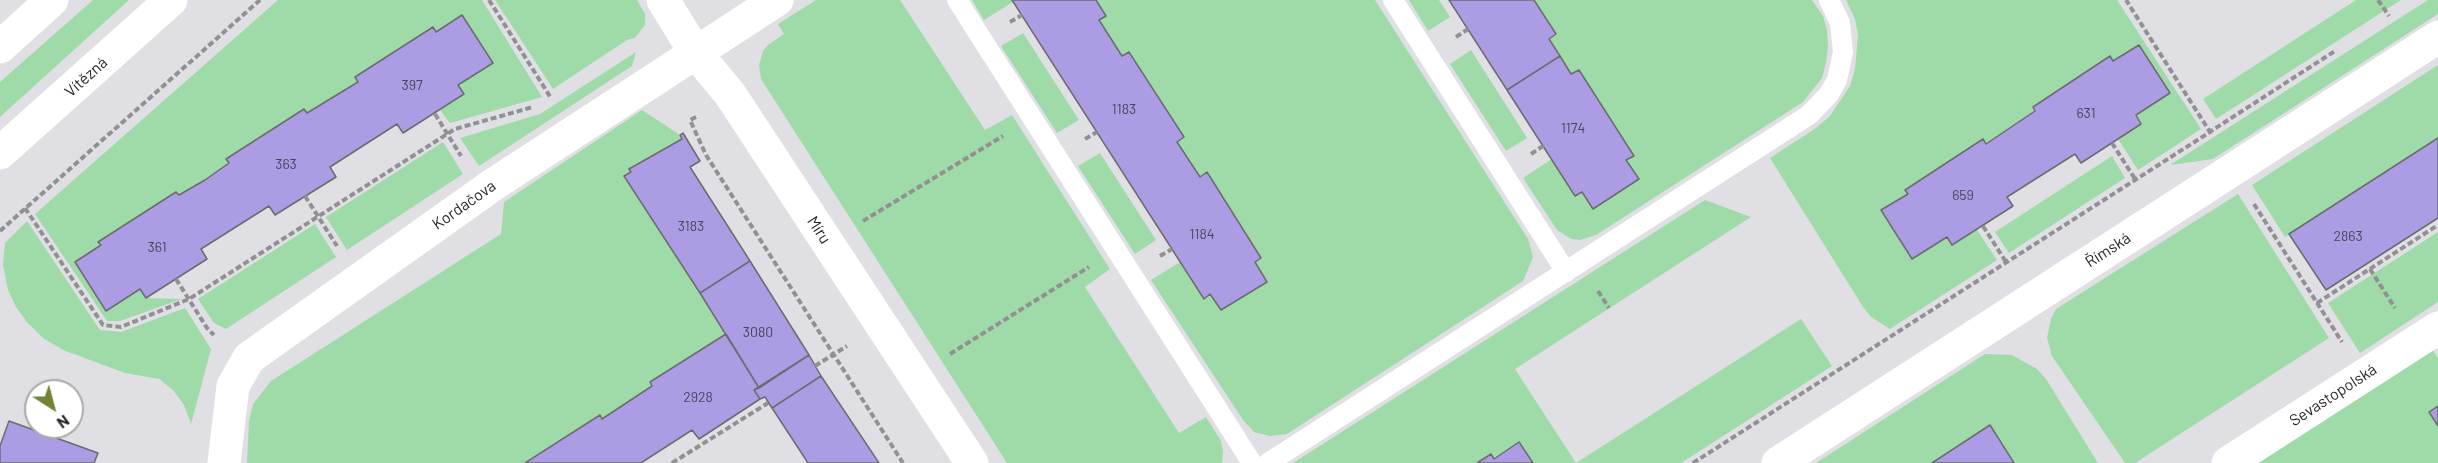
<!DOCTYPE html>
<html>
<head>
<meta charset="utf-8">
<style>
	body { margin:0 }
	#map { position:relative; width:2438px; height:463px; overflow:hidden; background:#e0dfe4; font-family:Barlow,sans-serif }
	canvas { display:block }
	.north { position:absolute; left:24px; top:379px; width:60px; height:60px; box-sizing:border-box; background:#fff; border:2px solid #a9a9a9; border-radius:50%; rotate:144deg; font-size:16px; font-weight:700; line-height:24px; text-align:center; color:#282829 }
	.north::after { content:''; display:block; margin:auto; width:21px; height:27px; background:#708434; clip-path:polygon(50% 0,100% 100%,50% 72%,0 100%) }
</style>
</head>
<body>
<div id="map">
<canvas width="2438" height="463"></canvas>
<div class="north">N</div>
</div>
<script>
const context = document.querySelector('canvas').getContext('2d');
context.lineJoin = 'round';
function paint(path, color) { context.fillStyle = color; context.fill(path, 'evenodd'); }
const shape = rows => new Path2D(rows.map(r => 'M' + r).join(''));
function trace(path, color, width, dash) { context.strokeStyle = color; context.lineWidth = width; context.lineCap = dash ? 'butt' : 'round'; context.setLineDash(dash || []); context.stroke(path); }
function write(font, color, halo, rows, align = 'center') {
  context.font = font + ' Barlow,sans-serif'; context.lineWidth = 4.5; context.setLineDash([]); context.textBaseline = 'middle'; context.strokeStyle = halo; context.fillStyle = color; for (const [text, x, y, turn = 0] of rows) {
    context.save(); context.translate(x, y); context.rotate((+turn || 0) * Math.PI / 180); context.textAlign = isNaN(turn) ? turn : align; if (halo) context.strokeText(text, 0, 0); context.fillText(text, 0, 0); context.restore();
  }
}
paint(shape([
	[93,0,129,0,0,117,0,82],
	[278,0,482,0,542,97,450,123,440,110,464,94,458,85,493,63,462,15,436,32,432,27,355,77,358,82,307,113,304,109,226,159,229,163,205,180,179,195,176,192,99,241,101,245,75,262,106,311,140,289,146,298,182,299,120,321,107,321,35,214],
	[495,0,637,0,645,14,645,25,635,38,627,40,553,89],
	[816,0,900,0,985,130,1012,115,1110,269,1085,287,1179,433,1206,417,1221,441,1223,451,1222,463,1007,463,761,79,759,65,763,51,768,45,784,34,778,24],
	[972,0,1012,0,1013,2,984,20],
	[1096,0,1375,0,1528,239,1533,257,1523,281,1287,434,1270,436,1254,432,1243,420,1151,280,1180,262,1203,298,1210,294,1222,310,1267,282,1255,262,1261,258,1207,173,1200,177,1188,159,1177,142,1184,136,1130,52,1122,56,1099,20,1106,15],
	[1409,0,1439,0,1450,17,1428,31],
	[1534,0,1812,0,1823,16,1827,31,1828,47,1826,62,1822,78,1803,102,1596,235,1580,240,1571,239,1557,230,1523,178,1552,159,1575,196,1582,192,1639,179,1626,160,1633,155,1579,70,1571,74,1549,39,1556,34],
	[1846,0,2117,0,2201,129,2138,170,2118,139,2141,124,2136,115,2170,93,2139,45,2113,61,2110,57,2033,107,2035,111,1986,144,1983,139,1905,189,1908,194,1882,210,1947,237,1952,245,1977,230,1997,260,1890,329,1871,317,1863,307,1770,158,1816,128,1830,116,1850,86,1855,69,1858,35,1855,19],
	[2356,0,2401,0,2216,119,2203,99],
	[2428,0,2438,0,2438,14,2213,159,2170,165],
	[1023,33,1079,120,1057,133,1001,46],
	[1471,50,1527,138,1506,151,1450,64],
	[636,52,632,66,479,166,460,138,540,114],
	[2438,65,2438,138,2285,237,2252,185],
	[642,110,680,135,682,139,630,169,631,172,624,176,726,334,650,382,652,386,602,419,599,415,525,463,247,463,249,421,253,404,271,381,501,234,504,202],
	[443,142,463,174,347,250,326,217],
	[1100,153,1156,240,1135,254,1078,166],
	[2112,156,2125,178,2009,253,1995,232],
	[2238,194,2329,338,2135,463,2125,463,2052,356,2047,338,2051,319,2056,309],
	[1705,200,1751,217,1515,369,1576,463,1533,463,1519,442,1494,459,1490,454,1477,463,1293,463],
	[27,221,100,330,121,332,185,308,211,349,191,424,184,405,173,390,159,379,125,373,63,350,43,338,27,322,16,307,8,290,3,265,5,243],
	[315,224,336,257,226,329,214,323,198,299],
	[2438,232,2438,302,2360,353,2328,303],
	[1801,319,1832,366,1681,463,1576,463],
	[2430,346,2438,358,2438,463,2248,463],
	[1985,354,2012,355,2037,369,2046,379,2098,463,2014,463,1991,426,1933,463,1816,463]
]), '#9edba9');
const building = shape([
	[1012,0,1096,0,1106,16,1099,20,1122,56,1129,52,1184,137,1177,142,1200,177,1207,172,1261,258,1255,262,1267,282,1221,310,1210,294,1204,299,1012,0],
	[1449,0,1534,0,1556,34,1549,39,1560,56,1507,90,1449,0],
	[462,15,493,63,458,85,464,94,403,133,397,124,330,167,336,177,275,215,269,206,201,249,207,259,146,298,140,289,106,311,75,262,101,245,98,242,176,192,179,195,205,180,229,163,226,159,304,109,307,113,358,82,355,77,433,27,436,32,462,15],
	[2139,45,2170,93,2136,115,2141,124,2081,163,2075,154,2007,197,2013,206,1952,245,1947,237,1912,259,1881,210,1908,194,1905,190,1983,139,1986,144,2035,111,2033,107,2110,56,2113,61,2139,45],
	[1560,56,1571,74,1579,70,1634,156,1626,160,1639,179,1593,209,1582,192,1575,196,1507,90,1560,56],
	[683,133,700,161,690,167,750,261,700,293,624,176,631,172,629,169,682,139,680,135,683,133],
	[2438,138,2438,218,2326,290,2289,234,2438,138],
	[750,261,809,355,759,388,700,293,750,261],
	[726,334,759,388,754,390,760,399,699,439,692,430,641,463,525,463,600,415,602,419,652,386,650,382,726,334],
	[809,355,821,376,772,408,765,397,760,399,754,390,809,355],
	[821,376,879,463,808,463,774,411,772,408,821,376],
	[2438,406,2438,426,2429,412,2438,406],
	[9,421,98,453,94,463,0,463,0,446,9,421],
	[1990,425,2014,463,1932,463,1990,425],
	[1519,442,1533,463,1477,463,1491,454,1494,459,1519,442]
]);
paint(building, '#ab9ce4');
trace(building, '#6c6b6f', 1.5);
trace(shape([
	[489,0,551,98],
	[2378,0,2389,16],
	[1010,22,1022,15],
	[1456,37,1468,29],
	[435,114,461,156],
	[696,117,690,120,706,155,903,463],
	[2208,133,2335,51],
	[1085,139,1097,132],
	[2112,143,2135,179],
	[1531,154,1543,146],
	[305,196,337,246],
	[2254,204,2342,342],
	[25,208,103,325,121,327,189,299,455,129,533,107],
	[863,221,1003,136],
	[1983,226,2006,262],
	[0,231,260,0],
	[1160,256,1172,249],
	[2370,269,2395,308],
	[176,279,207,328,214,335],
	[1598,291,1609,308],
	[2317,303,2438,225],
	[950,354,1089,267],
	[815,366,847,346],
	[672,463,768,403],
	[1693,463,2210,132,2126,0]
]), '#919093', 4, [6, 3]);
trace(shape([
	[957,0,1252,463],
	[1393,0,1566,272],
	[1268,463,1809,115,1829,94,1837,80,1843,52,1840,23,1829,0]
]), '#fff', 20);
trace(shape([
	[663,0,695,52,730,94,972,463],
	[224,463,233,386,249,358,494,184,777,0],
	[1778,463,2438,37],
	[2228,463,2438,328]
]), '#fff', 33);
trace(shape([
	[0,47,52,0],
	[0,153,171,0]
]), '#fff', 33);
write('14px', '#494558', null, [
	["397",412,85],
	["1183",1124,109],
	["631",2086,113],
	["1174",1573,128],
	["363",286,164],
	["659",1963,195],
	["3183",691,226],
	["1184",1202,234],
	["2863",2348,236],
	["361",157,247],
	["3080",758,332],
	["2928",698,397]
]);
write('16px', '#282829', '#fff', [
	["Vítězná",86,77,-42],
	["Kordačova",464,205,-35],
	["Míru",819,230,57],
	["Římská",2108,250,-33],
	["Sevastopolská",2333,395,-33]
]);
</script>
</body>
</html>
